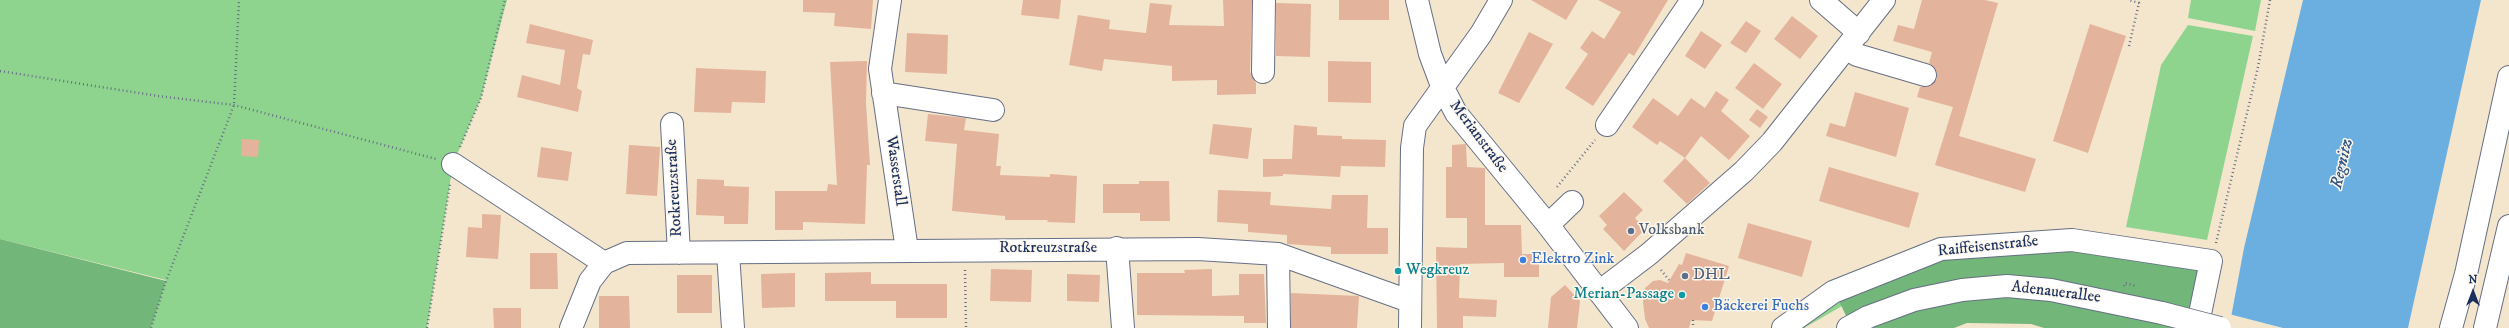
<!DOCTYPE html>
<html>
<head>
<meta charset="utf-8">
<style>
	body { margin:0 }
	#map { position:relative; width:2509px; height:328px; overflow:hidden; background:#f4e6cd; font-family:"IM FELL DW Pica",serif }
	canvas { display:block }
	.north { position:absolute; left:2453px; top:272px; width:40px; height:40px; -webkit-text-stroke:3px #fbf7ec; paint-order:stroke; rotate:0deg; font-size:11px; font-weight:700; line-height:16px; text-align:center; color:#1b2f5e }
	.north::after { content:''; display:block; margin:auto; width:14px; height:18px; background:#1b2f5e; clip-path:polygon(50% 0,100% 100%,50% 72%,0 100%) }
</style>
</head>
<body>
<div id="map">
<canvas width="2509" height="328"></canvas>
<div class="north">N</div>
</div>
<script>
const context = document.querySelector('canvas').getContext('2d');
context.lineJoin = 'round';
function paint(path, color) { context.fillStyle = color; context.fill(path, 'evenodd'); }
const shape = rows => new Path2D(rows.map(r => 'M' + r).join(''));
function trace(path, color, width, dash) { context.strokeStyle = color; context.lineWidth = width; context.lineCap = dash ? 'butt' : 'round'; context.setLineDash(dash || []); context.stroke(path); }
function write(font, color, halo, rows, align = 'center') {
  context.font = font + ' "IM FELL DW Pica",serif'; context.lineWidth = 3; context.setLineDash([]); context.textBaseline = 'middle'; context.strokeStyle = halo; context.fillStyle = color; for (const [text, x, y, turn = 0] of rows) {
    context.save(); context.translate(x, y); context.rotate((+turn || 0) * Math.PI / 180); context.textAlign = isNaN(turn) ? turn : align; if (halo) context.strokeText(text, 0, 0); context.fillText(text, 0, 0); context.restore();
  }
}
paint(shape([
	[0,0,507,0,481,98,453,164,427,328,151,328,166,280,0,239],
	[2191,0,2261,0,2255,31,2188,18],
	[2188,25,2253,36,2207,240,2126,227,2161,65],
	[1837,297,1842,306,1804,328,1792,328]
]), '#8ed48e');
paint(shape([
	[0,239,166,281,151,328,0,328],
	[2072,240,2211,261,2197,328,2044,328,2031,324,1967,323,1954,328,1852,328,1837,297,1941,249]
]), '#72b679');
paint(shape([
	[2303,0,2481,0,2408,328,2229,328,2244,248]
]), '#6bafe0');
paint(shape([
	[2229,314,2283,328,2227,328]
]), '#f4e6cd');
paint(shape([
	[803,0,873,0,871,29,834,26,835,13,803,12],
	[1023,0,1061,0,1059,19,1021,15],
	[1223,0,1252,0,1250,72,1256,83,1256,94,1217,95,1217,80,1172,81,1172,66,1104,59,1102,71,1069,65,1078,15,1110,20,1109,29,1146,33,1150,3,1172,5,1169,25,1224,26],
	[1339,0,1389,0,1389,20,1339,20],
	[1531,0,1578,0,1566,20],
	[1598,0,1668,0,1634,56,1629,53,1593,106,1565,88,1588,54,1580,48,1592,31,1604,39,1621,12],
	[1922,0,1985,0,1998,3,1959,136,2036,159,2025,192,1935,165,1953,107,1917,97,1920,87,1928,87,1937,79,1937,72,1929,63,1932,52,1893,41,1898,25,1914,29],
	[1276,3,1311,4,1310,57,1276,56],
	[1792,16,1818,36,1800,59,1774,39],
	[1746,21,1761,31,1746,53,1730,43],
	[530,24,593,40,590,55,583,54,577,88,582,91,578,112,517,97,522,75,560,85,565,50,526,43],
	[2090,24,2126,36,2088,153,2053,141],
	[1701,31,1722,45,1705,69,1685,56],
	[1529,32,1553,44,1519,103,1498,93],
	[907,33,948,35,947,74,905,72],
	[867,61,866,103,870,165,867,165,865,224,803,222,803,230,775,230,775,191,827,191,828,184,837,185,830,62],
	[1328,61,1371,62,1371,103,1328,102],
	[1754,63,1782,84,1763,109,1735,88],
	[696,68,766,71,765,103,732,102,731,113,694,112],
	[1716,91,1729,100,1721,111,1750,136,1729,160,1701,136,1685,158,1660,141,1657,145,1632,127,1653,98,1678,116,1691,98,1705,108],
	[1855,92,1909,108,1896,157,1826,136,1830,123,1845,127],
	[1757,109,1768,117,1760,128,1749,120],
	[928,114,966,118,964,130,999,134,996,166,1001,166,1000,175,1050,177,1050,174,1077,176,1075,223,1047,222,1048,220,1005,220,1005,216,952,211,957,144,925,141],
	[1213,124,1252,128,1248,159,1209,154],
	[1294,125,1317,127,1317,135,1342,136,1342,139,1386,140,1385,167,1341,166,1340,177,1283,174,1283,176,1263,177,1263,159,1292,159],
	[242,139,259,140,258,157,241,156],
	[1466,144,1467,167,1485,168,1485,225,1521,225,1522,254,1539,254,1539,277,1504,277,1504,263,1460,264,1459,298,1497,300,1496,317,1463,316,1463,328,1437,328,1436,247,1467,248,1467,218,1446,218,1446,167,1452,167,1452,145],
	[629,145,660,147,657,196,626,194],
	[541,147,572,152,568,181,537,177],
	[1685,158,1710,183,1687,204,1663,181],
	[1829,167,1919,193,1909,228,1819,201],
	[697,179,724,180,724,186,749,187,748,224,724,224,724,216,696,215],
	[1139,181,1169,181,1170,221,1140,221,1140,213,1103,213,1103,184,1139,184],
	[1218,190,1271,192,1270,205,1331,209,1332,195,1368,195,1367,228,1388,228,1388,254,1331,254,1331,247,1287,244,1287,235,1248,232,1248,224,1217,222],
	[1624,192,1643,210,1635,218,1645,229,1624,251,1603,229,1607,225,1599,216],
	[482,214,501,215,498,259,466,257,468,227,482,228],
	[1748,223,1812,241,1802,277,1738,258],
	[530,253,557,253,558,289,530,289],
	[1686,253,1729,266,1712,321,1691,320,1689,328,1649,328,1645,319,1643,302,1645,288,1653,281,1660,280,1668,283,1679,264,1682,265],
	[991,269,1032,270,1031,302,990,301],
	[1212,269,1212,296,1239,295,1239,274,1264,274,1266,323,1244,323,1244,316,1137,315,1137,273,1185,273,1184,270],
	[871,272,871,284,947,284,947,318,896,318,896,301,825,301,825,273],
	[795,273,795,307,762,308,761,274],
	[1067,274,1100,275,1099,302,1067,301],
	[677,275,712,275,712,313,677,313],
	[1565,285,1580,301,1577,328,1548,328,1551,297],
	[1291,293,1359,296,1357,328,1291,328],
	[599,296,629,296,630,328,599,328],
	[493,308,521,308,521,328,494,328]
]), '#e4b39b');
const minor = shape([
	[890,0,880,69,907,250],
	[1417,0,1430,54,1442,86,1456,113,1548,225,1627,328],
	[1821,0,1859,33],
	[1848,48,1857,55,1925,75],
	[1263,72,1264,0],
	[883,93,993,110],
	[672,124,679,253],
	[1607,125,1692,0],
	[453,164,604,263],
	[1548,225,1572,202],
	[1117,248,1123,328],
	[728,253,733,328],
	[1278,254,1279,328],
	[1599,292,1649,254,1744,171,1772,142,1884,0],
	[571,328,590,281,604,263,627,253,1198,249,1278,254,1409,301],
	[1410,328,1412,148,1415,126,1481,34,1501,0],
	[1783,328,1833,292,1941,249,2072,240,2211,261,2197,328]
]);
const major = shape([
	[1848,328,1868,317,1914,300,1962,290,2007,286,2051,290,2162,313]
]);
const highway = shape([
	[2451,328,2466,274,2509,77],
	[2485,328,2509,226]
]);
trace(minor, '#676f85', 24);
trace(major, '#676f85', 24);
trace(highway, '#676f85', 24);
trace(shape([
	[2129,46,2139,3,2129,0],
	[0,71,158,96,234,105,436,159],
	[460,147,481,98,505,0],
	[1557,187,1595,140],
	[2216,243,2258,67,2270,0],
	[965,270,966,328],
	[1661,270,1669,280],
	[2124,286,2125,283,2136,286],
	[1693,320,1693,328],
	[151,328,166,281,234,105,239,0],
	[427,328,450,184]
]), '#676f85', 2.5, [1, 3]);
trace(minor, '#fff', 22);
trace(major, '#fff', 22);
trace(highway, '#fff', 22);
const majorBridge = shape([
	[2162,313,2220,328]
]);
trace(majorBridge, '#676f85', 24, []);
trace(majorBridge, '#fff', 22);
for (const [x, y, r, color] of [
	[1631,231,4,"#5c6f8a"],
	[1523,260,4,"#3f7fe0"],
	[1398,271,4,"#0f9aa8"],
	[1685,276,4,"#5c6f8a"],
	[1682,295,4,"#0f9aa8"],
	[1705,307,4,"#3f7fe0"]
]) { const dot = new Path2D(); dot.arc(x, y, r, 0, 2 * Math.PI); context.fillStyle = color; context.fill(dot); trace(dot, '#fbf7ec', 1.5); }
write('16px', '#1b2f5e', '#fbf7ec', [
	["Merianstraße",1478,137,53],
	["Wasserstall",895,171,82],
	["Rotkreuzstraße",675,188,-93],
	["Raiffeisenstraße",1988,247,-6],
	["Rotkreuzstraße",1048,249],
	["Adenauerallee",2056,293,7]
]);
write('16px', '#4e5e75', '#fbf7ec', [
	["Volksbank",1639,231],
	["DHL",1693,276]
], 'left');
write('16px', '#366cbe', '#fbf7ec', [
	["Elektro Zink",1531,260],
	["Bäckerei Fuchs",1713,307]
], 'left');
write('16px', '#0d838f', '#fbf7ec', [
	["Wegkreuz",1406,271],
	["Merian-Passage",1674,295,"right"]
], 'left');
write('italic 17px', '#335585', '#fbf7ec', [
	["Regnitz",2343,164,-77]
]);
</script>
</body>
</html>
